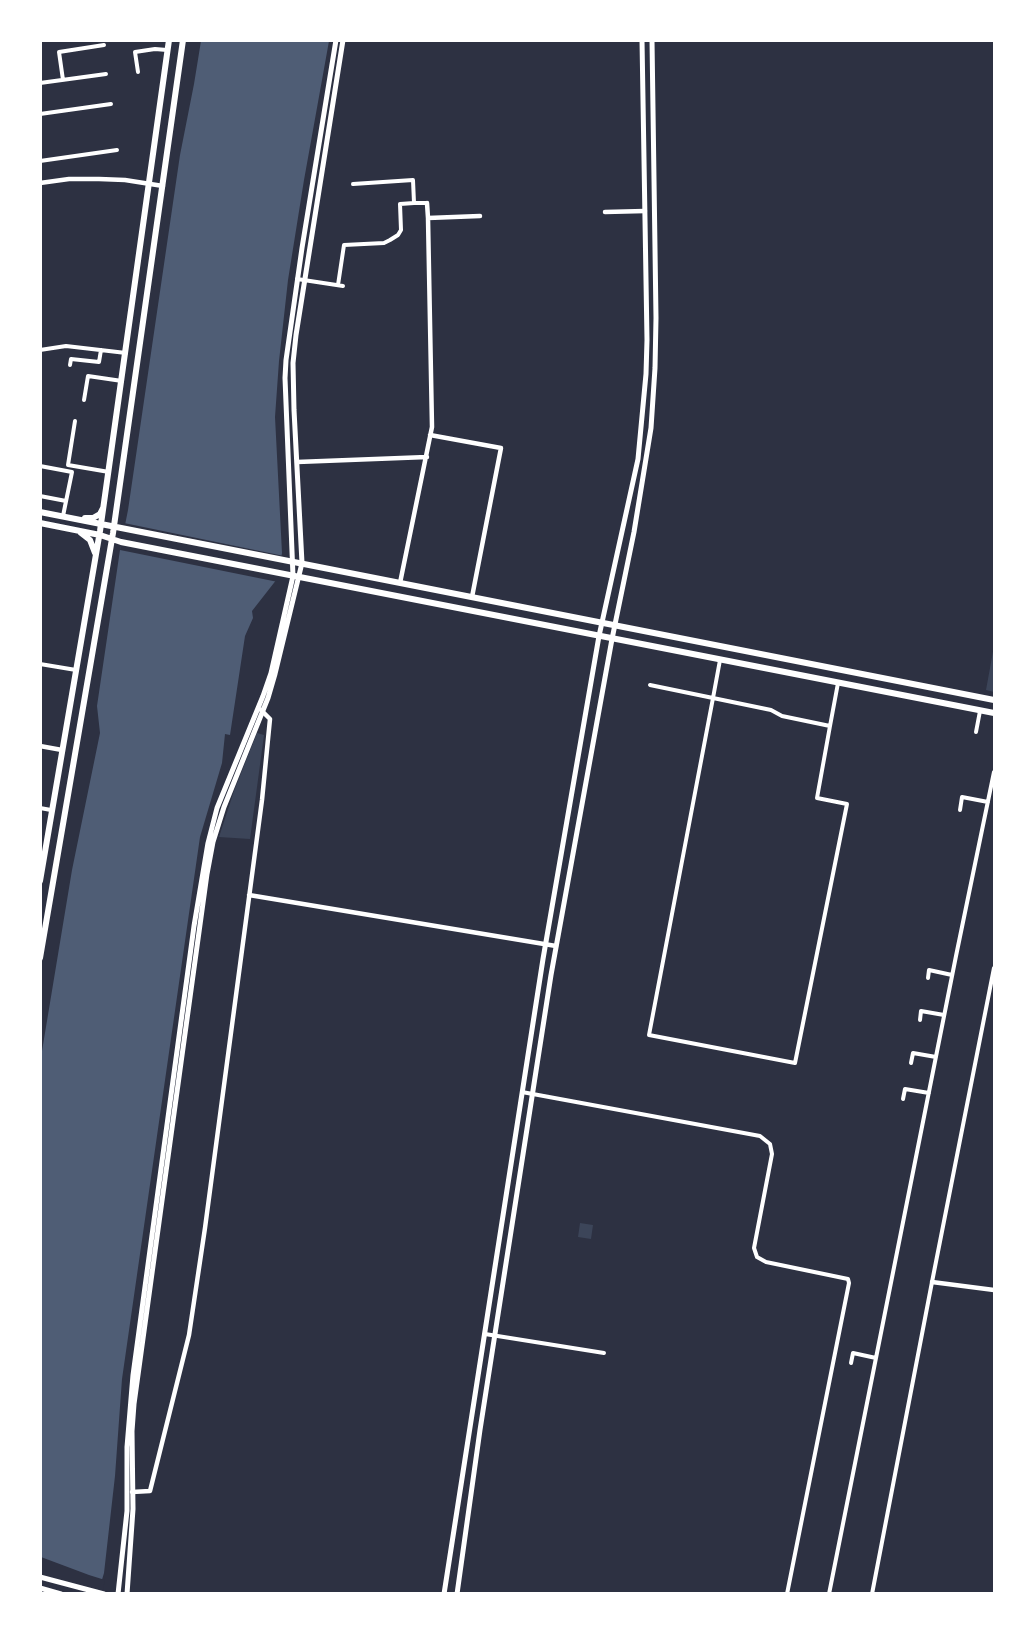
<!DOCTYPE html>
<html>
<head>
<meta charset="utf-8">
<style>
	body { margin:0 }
	#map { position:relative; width:1035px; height:1634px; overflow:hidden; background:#2d3142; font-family:"Exo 2",sans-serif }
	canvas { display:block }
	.frame { position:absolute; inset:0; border:42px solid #fff; pointer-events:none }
</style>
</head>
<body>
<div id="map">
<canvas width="1035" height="1634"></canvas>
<div class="frame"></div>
</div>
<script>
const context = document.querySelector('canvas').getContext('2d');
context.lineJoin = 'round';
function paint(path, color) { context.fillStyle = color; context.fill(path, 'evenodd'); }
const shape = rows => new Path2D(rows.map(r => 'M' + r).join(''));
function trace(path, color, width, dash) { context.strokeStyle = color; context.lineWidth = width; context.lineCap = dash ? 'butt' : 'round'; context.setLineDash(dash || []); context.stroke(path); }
paint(shape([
	[994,646,994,692,986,690],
	[257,733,264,735,250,839,219,837,234,791],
	[580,1223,593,1225,591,1239,578,1237]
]), '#3c4559');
paint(shape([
	[201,41,329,41,304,180,288,280,279,361,275,417,282,553,277,579,252,611,253,618,245,636,230,735,225,734,222,763,200,837,122,1379,115,1476,104,1573,98,1593,41,1594,41,1057,72,870,100,733,97,706,120,550,128,510,180,155,194,84]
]), '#4f5d75');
paint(shape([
	[124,523,284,556,280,580,278,582,120,550],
	[41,1557,89,1575,105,1580,102,1594,40,1593]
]), '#2d3142');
trace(shape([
	[138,72,135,52,155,49,167,50],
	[63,80,59,52,104,45],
	[40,83,106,74],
	[40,114,111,104],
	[40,161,117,150],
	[414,203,427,203],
	[297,279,343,286],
	[338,285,344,245,384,243,390,240,398,235,401,230,400,204,414,203,413,180,353,184],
	[40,350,66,346,126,353],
	[70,365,71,359,99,362,101,350],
	[84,400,88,376,122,381],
	[75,421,68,465,109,472],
	[40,466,72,472,63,516],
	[40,496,66,501],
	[40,664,76,670],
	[650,685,713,698,771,710,782,716,830,726,817,798,847,804,795,1063,649,1035,713,698,720,660],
	[830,726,838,683],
	[976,732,980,711],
	[40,808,51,810],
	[960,810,962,797,988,802],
	[928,978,929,970,952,975],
	[920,1020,921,1011,944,1015],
	[911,1063,913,1053,936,1057],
	[522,1092,760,1136,770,1144,772,1154,754,1248,757,1257,766,1262,848,1279,849,1283,787,1594],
	[903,1099,905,1089,929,1093],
	[485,1334,604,1353],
	[851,1363,853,1353,876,1358],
	[829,1594,956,956,994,772],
	[872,1594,932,1282,994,968]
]), '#fff', 4);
trace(shape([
	[40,183,69,179,99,179,125,180,163,186],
	[427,203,428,218],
	[605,212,645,211],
	[430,435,501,448,472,597],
	[297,462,427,457],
	[400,583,432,427,428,218,480,216],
	[40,746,62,750],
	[249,895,556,946],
	[932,1282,994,1290],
	[132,1492,150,1491,189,1335,205,1228,262,800,270,719,261,710]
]), '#fff', 4.5);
trace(shape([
	[40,1577,104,1594],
	[40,1588,61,1594],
	[118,1594,127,1511,127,1447,133,1375,194,926,208,843,217,808,263,696,271,673,293,576,285,378,286,360,302,248,336,40],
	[127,1594,133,1509,132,1431,134,1404,207,874,213,842,224,807,268,698,275,674,302,563,294,410,293,363,296,335,343,40],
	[444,1594,543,959,599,636,638,459,646,374,647,340,642,40],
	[457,1594,480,1430,551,975,612,639,634,532,651,428,655,368,656,318,652,40]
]), '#fff', 5);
trace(shape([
	[40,512,994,700],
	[85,518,93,518,100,514,103,508],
	[40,523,100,535,121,542,994,713],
	[81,533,90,540,95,553],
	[40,881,100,531,169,40],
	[40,958,113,533,183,40]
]), '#fff', 6);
</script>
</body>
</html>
